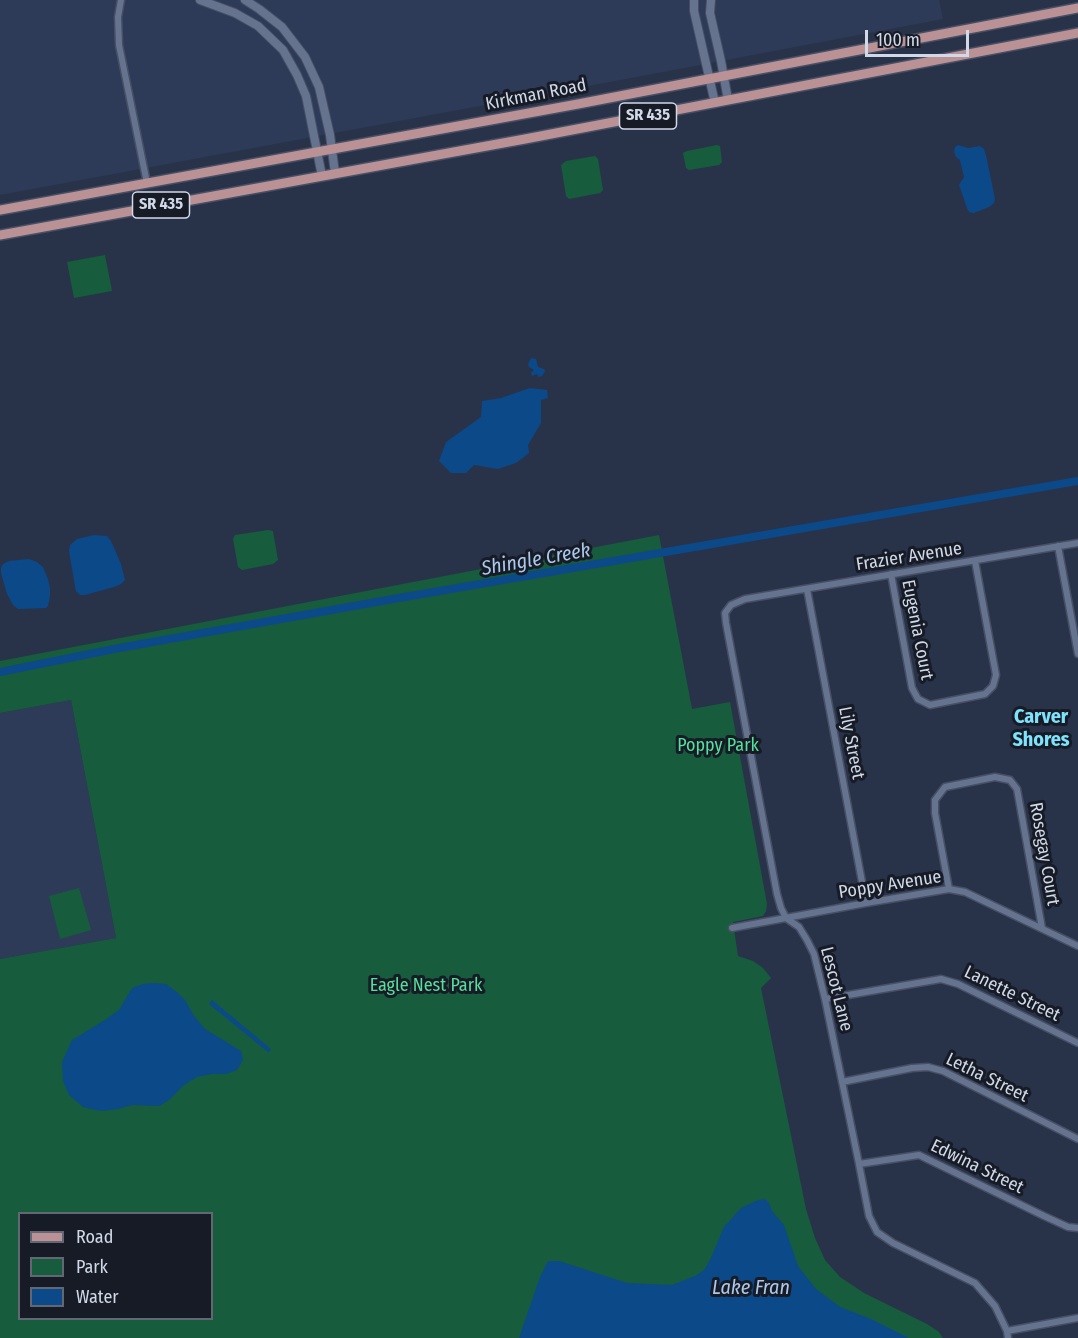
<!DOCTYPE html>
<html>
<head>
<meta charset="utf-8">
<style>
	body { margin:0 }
	#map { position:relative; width:1078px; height:1338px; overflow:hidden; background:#28334a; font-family:"Fira Sans Condensed",sans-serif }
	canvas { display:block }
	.legend { position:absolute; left:18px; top:1212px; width:195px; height:108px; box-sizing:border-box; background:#161b25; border:2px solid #616773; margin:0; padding:8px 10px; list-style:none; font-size:18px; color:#d1d8e8 }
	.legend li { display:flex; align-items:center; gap:12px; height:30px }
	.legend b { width:30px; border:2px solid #616773 }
	.scale { position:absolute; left:865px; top:30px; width:104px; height:27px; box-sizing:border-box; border:3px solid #d1d8e8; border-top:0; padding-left:8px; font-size:18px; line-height:21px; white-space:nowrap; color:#d1d8e8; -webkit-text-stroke:4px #161b25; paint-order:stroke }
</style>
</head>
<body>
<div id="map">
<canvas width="1078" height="1338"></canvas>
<ul class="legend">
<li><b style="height:8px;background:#ba9194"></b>Road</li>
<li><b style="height:16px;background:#175c3c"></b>Park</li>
<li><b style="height:16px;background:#0b4989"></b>Water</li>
</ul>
<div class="scale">100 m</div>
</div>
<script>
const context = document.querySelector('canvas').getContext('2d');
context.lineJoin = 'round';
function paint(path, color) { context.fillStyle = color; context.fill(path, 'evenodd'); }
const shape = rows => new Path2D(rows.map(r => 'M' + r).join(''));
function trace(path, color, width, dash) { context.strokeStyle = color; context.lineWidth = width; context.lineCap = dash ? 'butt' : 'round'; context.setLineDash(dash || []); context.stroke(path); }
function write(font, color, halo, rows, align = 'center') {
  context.font = font + ' "Fira Sans Condensed",sans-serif'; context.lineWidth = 6; context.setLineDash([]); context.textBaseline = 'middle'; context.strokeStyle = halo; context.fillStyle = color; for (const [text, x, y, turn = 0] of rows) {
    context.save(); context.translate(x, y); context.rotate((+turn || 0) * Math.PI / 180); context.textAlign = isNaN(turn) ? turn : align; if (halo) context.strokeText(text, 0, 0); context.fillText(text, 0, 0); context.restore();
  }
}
paint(shape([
	[0,0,939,0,943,19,647,75,0,195],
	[71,700,116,938,0,959,0,713]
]), '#2d3b58');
paint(shape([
	[717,145,720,146,722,162,719,165,689,170,686,168,683,153,687,151],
	[595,156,598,159,603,190,600,193,569,199,566,196,561,165,566,161],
	[105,255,112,291,74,298,67,262],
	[268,530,273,531,278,560,273,564,242,570,238,567,233,539,235,535],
	[659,535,692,709,730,702,767,904,766,911,763,916,733,922,738,956,753,961,763,968,771,978,761,988,806,1209,815,1238,825,1260,840,1277,864,1293,927,1324,939,1332,943,1338,0,1338,0,959,116,938,71,700,0,713,0,661],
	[20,1214,212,1214,212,1318,20,1318],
	[79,888,91,930,60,939,49,896]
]), '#175c3c');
paint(shape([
	[958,145,968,148,980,146,984,149,986,155,995,199,994,203,989,207,974,213,969,212,967,208,959,185,964,177,960,160,956,157,954,152,955,147],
	[531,358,536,359,538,367,544,369,545,371,542,376,539,377,537,374,532,376,531,373,534,370,529,367,528,364],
	[530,388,547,390,548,398,541,400,541,423,528,445,529,453,516,463,498,469,474,465,466,473,451,473,439,461,446,442,481,417,482,401,501,398],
	[94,535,107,536,111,541,121,564,125,580,121,584,114,587,85,595,80,595,76,591,75,586,69,551,70,545,77,539],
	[29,559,37,562,43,567,48,579,50,588,50,596,48,606,46,608,18,609,13,605,7,594,1,573,1,568,3,564,9,561],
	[154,983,166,984,178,993,185,1000,194,1016,205,1029,241,1051,243,1060,237,1070,226,1074,211,1074,197,1077,184,1085,169,1100,159,1106,132,1105,118,1109,101,1111,83,1107,69,1095,63,1081,62,1062,72,1040,105,1020,119,1010,132,988,143,984],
	[212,1000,271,1049,270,1051,268,1052,209,1004],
	[765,1199,769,1203,772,1211,784,1225,798,1266,816,1289,840,1307,871,1319,909,1338,519,1338,540,1277,548,1261,559,1261,627,1283,672,1285,695,1276,704,1270,710,1260,724,1227,741,1208,758,1200]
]), '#0b4989');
trace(shape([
	[0,672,119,648,393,599,1078,481]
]), '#0b4989', 8);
const minor = shape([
	[121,0,118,17,119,45,147,183],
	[1058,546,1078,654],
	[891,574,912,688,918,699,930,705,985,694,993,686,996,675,975,561],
	[807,589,866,903],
	[949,889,935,813,935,800,945,787,995,777,1010,780,1017,789,1042,928],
	[732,928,866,903,949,889,965,892,1078,946],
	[825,999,941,979,958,984,1078,1043],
	[842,1082,912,1068,928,1067,943,1071,1078,1139],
	[859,1164,919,1155,1044,1216,1068,1227,1078,1228],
	[1007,1331,1078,1318],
	[1008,1338,1007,1331,995,1306,975,1283,893,1243,877,1232,869,1216,859,1164,825,999,814,954,807,940,799,927,786,918,781,908,777,894,726,623,725,613,731,605,745,599,1078,543]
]);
const tertiary = shape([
	[200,0,235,13,258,26,283,50,297,75,306,96,322,176],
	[245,0,259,9,282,27,305,57,319,87,330,135,335,173],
	[694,0,694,11,715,103],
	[711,0,710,13,721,61,728,100]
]);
const primary = shape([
	[0,210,578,104,1078,8],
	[0,235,525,139,1078,33]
]);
trace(minor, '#464f64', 9);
trace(tertiary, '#464f64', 10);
trace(primary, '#464f64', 12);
trace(minor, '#66738e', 6);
trace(tertiary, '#66738e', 8);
trace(primary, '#ba9194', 9);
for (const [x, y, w] of [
	[648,116,57],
	[161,205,57]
]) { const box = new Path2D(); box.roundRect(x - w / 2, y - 13, w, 26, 4.5); context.fillStyle = '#161b25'; context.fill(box); trace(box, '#d1d8e8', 1.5); }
write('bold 16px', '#d1d8e8', null, [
	["SR 435",648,116],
	["SR 435",161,205]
]);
write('18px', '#d1d8e8', '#161b25', [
	["Kirkman Road",536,95,-11],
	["Frazier Avenue",909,557,-9],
	["Eugenia Court",917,630,79],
	["Lily Street",851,743,79],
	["Rosegay Court",1044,854,80],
	["Poppy Avenue",890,885,-9],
	["Lescot Lane",836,989,76],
	["Lanette Street",1012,994,26],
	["Letha Street",987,1078,26],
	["Edwina Street",977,1167,26]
]);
write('18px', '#57df9c', '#161b25', [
	["Poppy Park",718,746],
	["Eagle Nest Park",426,986]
]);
write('italic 20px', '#abc8ed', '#161b25', [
	["Shingle Creek",536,560,-10],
	["Lake Fran",751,1288]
]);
write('bold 20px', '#7fe2fc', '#161b25', [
	["Carver",1041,717],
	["Shores",1041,740]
]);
</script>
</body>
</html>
